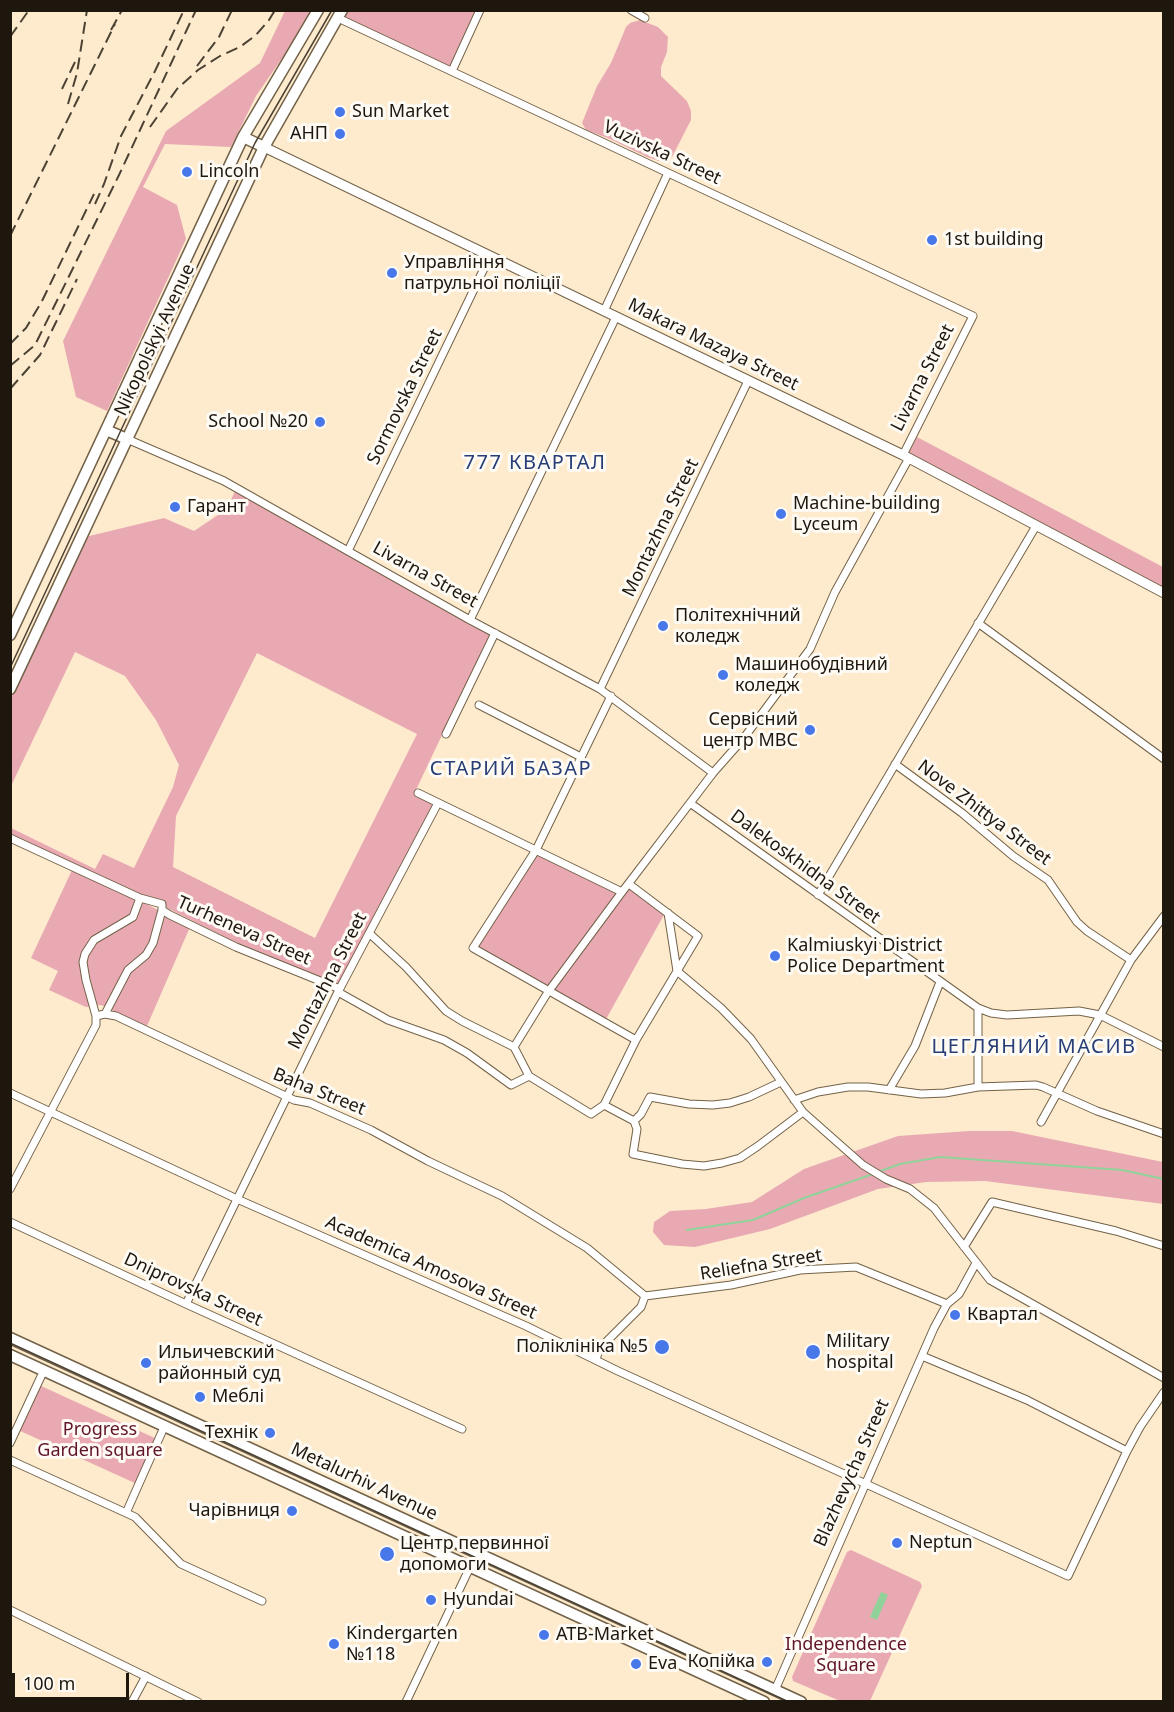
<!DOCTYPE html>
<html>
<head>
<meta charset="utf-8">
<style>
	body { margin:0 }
	#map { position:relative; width:1174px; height:1712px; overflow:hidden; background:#feebcd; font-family:"Noto Sans",sans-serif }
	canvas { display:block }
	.frame { position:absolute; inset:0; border:12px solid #1e170d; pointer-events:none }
	.scale { position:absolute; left:12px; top:1673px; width:117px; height:27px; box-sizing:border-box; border:3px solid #1e170d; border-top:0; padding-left:8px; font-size:18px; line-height:21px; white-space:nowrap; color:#1e170d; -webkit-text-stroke:4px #fefaf4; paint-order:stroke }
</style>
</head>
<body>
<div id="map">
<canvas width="1174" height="1712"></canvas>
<div class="frame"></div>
<div class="scale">100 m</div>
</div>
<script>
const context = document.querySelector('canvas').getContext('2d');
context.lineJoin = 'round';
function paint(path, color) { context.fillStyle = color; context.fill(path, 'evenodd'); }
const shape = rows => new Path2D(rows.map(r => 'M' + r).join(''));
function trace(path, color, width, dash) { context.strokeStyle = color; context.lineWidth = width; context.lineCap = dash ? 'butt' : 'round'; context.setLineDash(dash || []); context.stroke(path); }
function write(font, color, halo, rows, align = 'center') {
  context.font = font + ' "Noto Sans",sans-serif'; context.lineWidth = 6; context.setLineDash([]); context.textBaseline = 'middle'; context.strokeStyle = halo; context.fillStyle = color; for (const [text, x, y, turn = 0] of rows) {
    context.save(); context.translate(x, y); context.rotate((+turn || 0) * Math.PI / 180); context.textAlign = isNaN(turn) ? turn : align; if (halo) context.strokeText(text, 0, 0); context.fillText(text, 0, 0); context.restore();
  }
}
paint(shape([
	[345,10,477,11,450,67,342,16],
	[285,11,315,11,256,96,231,147,165,144,143,187,177,205,186,239,107,411,76,397,63,341,166,131,260,63],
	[640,20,658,27,668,37,667,52,661,67,661,76,687,101,691,111,691,120,672,157,666,161,659,161,647,157,610,139,586,130,582,123,597,86,611,63,626,27,630,23],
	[917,437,1163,567,1163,591,908,455],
	[235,491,490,634,414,794,434,804,338,985,239,944,147,898,11,834,11,828,95,869,103,854,134,868,173,787,179,765,156,720,125,676,75,652,11,786,11,697,85,537,164,518,194,531,227,509],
	[257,653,417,734,315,938,173,867,176,816],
	[536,853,619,893,548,990,475,947],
	[72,870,139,900,190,927,147,1026,101,1005,86,1007,49,990,58,971,31,958],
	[629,886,665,913,605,1021,551,991],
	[969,1131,1012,1131,1163,1162,1163,1204,985,1181,926,1182,878,1189,770,1229,695,1247,664,1245,653,1232,654,1222,670,1211,706,1209,752,1202,804,1169,898,1136],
	[39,1385,157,1439,137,1484,18,1430],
	[851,1550,920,1582,922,1586,870,1701,840,1701,793,1681,792,1677,847,1552]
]), '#e9a9b3');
paint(shape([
	[881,1592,888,1595,877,1620,870,1617]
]), '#90d299');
trace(shape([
	[878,1172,900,1164,940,1157,1122,1170,1164,1179],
	[687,1230,753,1220,804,1198,873,1174]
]), '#90d299', 2);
const minor = shape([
	[631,10,645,18],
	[338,18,973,316,903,455],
	[452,71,480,10],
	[604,311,668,173],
	[127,439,224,481,470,620,600,689,713,773],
	[348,551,490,256],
	[470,620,616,317],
	[978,623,1164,759],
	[600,689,748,381],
	[611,696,536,850,473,948,636,1040],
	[479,705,581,757],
	[446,734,495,633],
	[895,764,962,813,1013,856,1048,880,1077,922,1087,931,1131,960],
	[418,793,622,892],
	[690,803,978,1008,991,1013,1007,1015,1079,1011,1100,1015,1164,1047],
	[10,838,140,898,162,904,162,910,170,915,236,947,340,989],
	[818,895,1036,526],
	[140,898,133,917,94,940,85,954,83,962,86,980,96,1016,105,1014,116,1016,294,1100,310,1103,371,1130,428,1161,502,1196,587,1248,645,1296],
	[668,913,677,971],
	[369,933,406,967,446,1011,462,1021,514,1047,529,1076,591,1114,604,1105,636,1040,698,936,629,884],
	[677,971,721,1008,751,1039,803,1112,863,1165,886,1179,910,1189,934,1208,990,1280,1164,1378],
	[338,992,388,1020,444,1040,467,1053,511,1085,529,1076],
	[978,1008,978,1087],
	[105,1014,128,970,146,955,153,943,162,910],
	[514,1047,548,992,622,892,713,773,743,739,810,649,835,592,909,458],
	[889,1090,915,1046,940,982],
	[10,1093,237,1199,526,1326,618,1371,1068,1576,1127,1451,1140,1427,1164,1392],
	[794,1100,818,1092,848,1087,868,1087,921,1094,945,1093,978,1087,1036,1085,1043,1087,1097,1111,1164,1134],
	[604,1105,634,1121,637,1129,633,1154,682,1164,704,1166,722,1163,740,1158,758,1146,803,1112],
	[634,1121,641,1114,650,1097,689,1104,713,1105,730,1103,749,1097,781,1082],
	[1041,1122,1131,960,1164,916],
	[10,1189,96,1025,96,1016],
	[10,1222,186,1304,462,1429],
	[964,1247,992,1202,1116,1231,1164,1246],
	[645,1296,731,1285,800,1270,856,1267,947,1304],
	[186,1304,338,992,438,803],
	[922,1356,1027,1400,1127,1451],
	[596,1360,599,1349,641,1307,645,1296],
	[10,1443,44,1370],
	[10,1460,135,1517,181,1564,262,1601],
	[126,1513,165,1425],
	[10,1610,198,1702],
	[775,1690,934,1328,947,1304,959,1294,976,1263],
	[132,1702,146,1676],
	[406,1702,471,1565]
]);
const secondary = shape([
	[264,147,903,455,1164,593]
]);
const primary = shape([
	[243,137,264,147],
	[106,430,127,439],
	[10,635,243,137,318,10],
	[10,689,264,147,342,10],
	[10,1338,801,1702],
	[10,1355,764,1702]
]);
trace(minor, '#736248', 9);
trace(secondary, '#736248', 11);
trace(primary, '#736248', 13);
trace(minor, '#fff', 7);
trace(secondary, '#fff', 9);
trace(primary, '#fff', 10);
trace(shape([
	[10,668,255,143,332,10],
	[10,1343,789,1702]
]), '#4c4234', 1.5);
trace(shape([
	[111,30,122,10],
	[10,37,29,10],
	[197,66,219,37,232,10],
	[62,89,75,62],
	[68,104,77,73,87,10],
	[150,127,177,89,198,70,220,56,240,47,256,35,269,20,275,10],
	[95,204,104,184,121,136,155,71,184,10],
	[10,236,115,24],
	[10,344,26,328,42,301,94,194],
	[10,366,35,345,119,175,196,10],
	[10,389,40,355,77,279]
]), '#4c4234', 2, [12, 6]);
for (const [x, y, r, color] of [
	[340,112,6,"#4877e9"],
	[340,134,6,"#4877e9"],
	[187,172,6,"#4877e9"],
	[932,240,6,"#4877e9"],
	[392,273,6,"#4877e9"],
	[320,422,6,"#4877e9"],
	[175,507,6,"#4877e9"],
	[781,514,6,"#4877e9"],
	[663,626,6,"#4877e9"],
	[723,675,6,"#4877e9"],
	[810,730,6,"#4877e9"],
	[775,956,6,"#4877e9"],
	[955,1315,6,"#4877e9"],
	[662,1347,8,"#4877e9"],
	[813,1352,8,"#4877e9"],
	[146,1363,6,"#4877e9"],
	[200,1397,6,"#4877e9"],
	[270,1433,6,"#4877e9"],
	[292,1511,6,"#4877e9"],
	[897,1543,6,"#4877e9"],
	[387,1554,8,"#4877e9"],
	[431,1600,6,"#4877e9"],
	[544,1635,6,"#4877e9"],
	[334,1644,6,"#4877e9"],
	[767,1662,6,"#4877e9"],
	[636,1664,6,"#4877e9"]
]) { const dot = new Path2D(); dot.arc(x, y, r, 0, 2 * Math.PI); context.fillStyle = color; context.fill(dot); trace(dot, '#fefaf4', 2); }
write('18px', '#1e170d', '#fefaf4', [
	["Sun Market",352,112],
	["АНП",328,134,"right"],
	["Lincoln",199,172],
	["1st building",944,240],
	["Управління",404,263],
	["патрульної поліції",404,284],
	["School №20",308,422,"right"],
	["Machine-building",793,504],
	["Lyceum",793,525],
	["Гарант",187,507],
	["Політехнічний",675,616],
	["коледж",675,637],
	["Машинобудівний",735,665],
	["коледж",735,686],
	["Сервісний",798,720,"right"],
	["центр МВС",798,741,"right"],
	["Kalmiuskyi District",787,946],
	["Police Department",787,967],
	["Квартал",967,1315],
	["Military",826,1342],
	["hospital",826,1363],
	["Поліклініка №5",648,1347,"right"],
	["Ильичевский",158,1353],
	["районный суд",158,1374],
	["Меблі",212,1397],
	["Технік",258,1433,"right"],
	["Чарівниця",280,1511,"right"],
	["Neptun",909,1543],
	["Центр первинної",400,1544],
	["допомоги",400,1565],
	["Hyundai",443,1600],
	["Kindergarten",346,1634],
	["№118",346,1655],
	["ATB-Market",556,1635],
	["Копійка",755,1662,"right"],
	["Eva",648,1664]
], 'left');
write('18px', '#1e170d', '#fefaf4', [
	["Vuzivska Street",662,153,25],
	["Nikopolskyi Avenue",155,340,-65],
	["Makara Mazaya Street",713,345,26],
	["Livarna Street",923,378,-63],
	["Sormovska Street",405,397,-64],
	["Montazhna Street",661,528,-64],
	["Livarna Street",425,575,29],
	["Nove Zhittya Street",984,813,37],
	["Dalekoskhidna Street",805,867,36],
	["Turheneva Street",244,931,24],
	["Montazhna Street",328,981,-63],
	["Baha Street",319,1092,22],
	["Reliefna Street",761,1265,-9],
	["Academica Amosova Street",431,1268,24],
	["Dniprovska Street",193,1290,25],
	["Blazhevycha Street",852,1473,-66],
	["Metalurhiv Avenue",364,1482,25]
]);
write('18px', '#601429', '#fefaf4', [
	["Progress",100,1430],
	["Garden square",100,1451],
	["Independence",846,1645],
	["Square",846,1666]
]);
context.letterSpacing = '1.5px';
write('20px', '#263d75', '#fefaf4', [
	["777 КВАРТАЛ",535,463],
	["СТАРИЙ БАЗАР",511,769],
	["ЦЕГЛЯНИЙ МАСИВ",1034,1047]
]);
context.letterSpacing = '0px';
</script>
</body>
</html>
